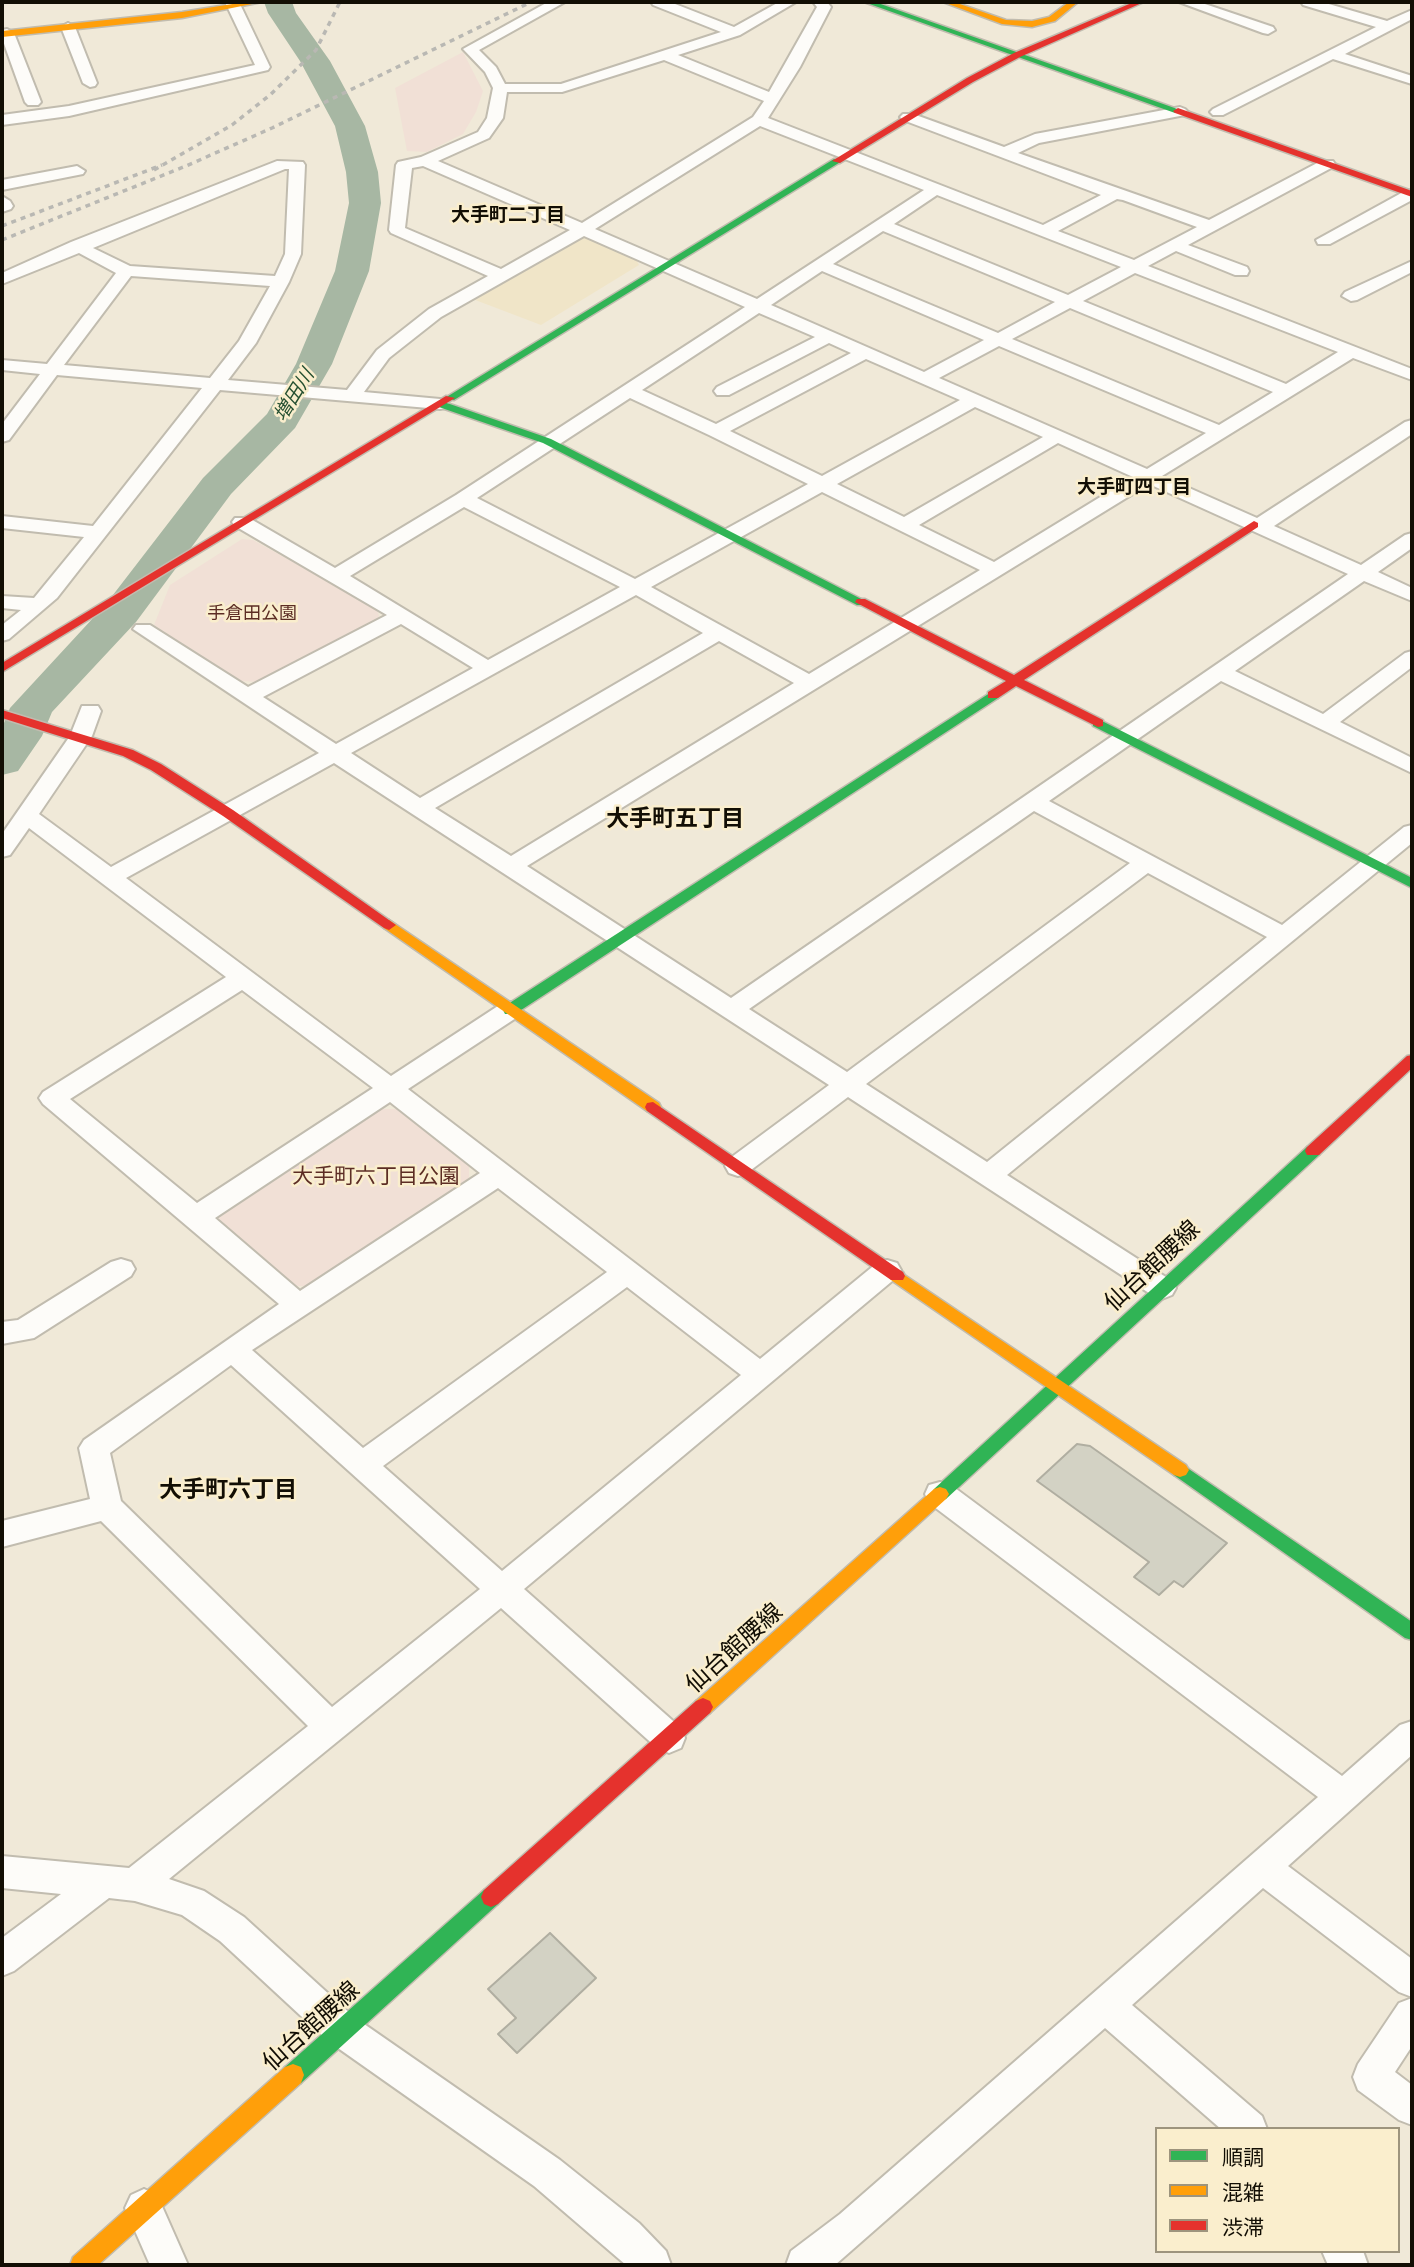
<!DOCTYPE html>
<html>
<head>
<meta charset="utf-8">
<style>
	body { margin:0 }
	#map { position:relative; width:1414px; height:2267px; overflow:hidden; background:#f0e9d8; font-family:Lato,"Noto Sans JP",sans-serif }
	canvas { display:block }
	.frame { position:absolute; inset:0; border:4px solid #120e04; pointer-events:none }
	.legend { position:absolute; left:1155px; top:2127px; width:245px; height:126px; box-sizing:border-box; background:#faeecd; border:2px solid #9d947d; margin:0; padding:9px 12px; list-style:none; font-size:21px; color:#120e04 }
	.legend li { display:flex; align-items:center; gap:14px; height:35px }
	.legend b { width:35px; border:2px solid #9d947d }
</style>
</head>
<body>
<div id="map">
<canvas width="1414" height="2267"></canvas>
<div class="frame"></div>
<ul class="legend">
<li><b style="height:9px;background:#30b455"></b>順調</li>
<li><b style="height:9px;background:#ff9f0a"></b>混雑</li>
<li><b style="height:9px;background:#e5322d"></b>渋滞</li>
</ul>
</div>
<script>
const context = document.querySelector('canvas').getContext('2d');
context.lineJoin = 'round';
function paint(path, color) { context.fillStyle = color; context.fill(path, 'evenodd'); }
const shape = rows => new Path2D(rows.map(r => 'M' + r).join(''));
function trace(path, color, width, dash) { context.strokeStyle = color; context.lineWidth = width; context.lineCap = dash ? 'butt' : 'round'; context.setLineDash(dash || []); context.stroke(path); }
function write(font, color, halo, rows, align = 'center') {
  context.font = font + ' Lato,"Noto Sans JP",sans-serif'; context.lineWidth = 5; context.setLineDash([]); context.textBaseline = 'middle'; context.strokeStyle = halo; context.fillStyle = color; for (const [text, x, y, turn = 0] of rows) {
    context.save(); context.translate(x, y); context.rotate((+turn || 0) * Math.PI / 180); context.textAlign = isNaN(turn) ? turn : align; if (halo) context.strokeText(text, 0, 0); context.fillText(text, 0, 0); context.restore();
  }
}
paint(shape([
	[579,237,586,237,637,261,639,265,541,325,470,298]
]), '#f0e5c8');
paint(shape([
	[463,52,483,91,476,112,463,134,427,152,407,151,395,88],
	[242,539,253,540,377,608,380,620,259,682,240,681,154,625,170,585],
	[378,1109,398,1109,469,1165,469,1180,310,1286,295,1286,217,1217]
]), '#f1e0d6');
paint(shape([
	[264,2,292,2,296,13,330,61,365,126,378,172,381,203,369,271,332,364,295,428,231,494,136,622,52,712,42,736,18,771,2,775,2,728,10,708,106,604,203,478,267,414,296,364,335,271,349,203,346,172,335,126,300,61,268,13,264,2]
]), '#a7b7a3');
const building = shape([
	[1077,1444,1090,1446,1227,1543,1183,1587,1174,1581,1159,1595,1134,1577,1149,1562,1037,1481,1077,1444],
	[550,1933,596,1978,517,2053,498,2034,516,2018,488,1989,550,1933]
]);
paint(building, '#d3d2c4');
trace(building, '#b0aea1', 2);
const street = shape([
	[225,2,239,2,270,67,268,70,69,116,2,125,2,115,69,106,255,65,225,2],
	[548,2,565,2,479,50,496,67,505,84,561,84,721,32,653,5,651,2,670,2,734,27,779,2,796,2,740,35,678,55,769,92,817,7,813,2,827,2,831,7,800,67,768,118,1043,225,1101,195,903,120,900,117,903,114,913,114,1004,147,1035,134,1180,107,1185,109,1188,112,1185,115,1039,143,1018,153,1209,220,1321,161,1333,161,1335,164,1333,167,1188,245,1247,267,1249,271,1247,275,1235,275,1176,251,1148,266,1412,369,1412,380,1353,358,1162,476,1257,518,1405,422,1412,420,1412,434,1274,526,1361,565,1405,535,1412,533,1412,548,1378,572,1412,588,1412,601,1364,581,1235,671,1323,714,1405,653,1412,651,1412,667,1340,722,1412,758,1412,773,1221,681,1049,801,1282,925,1404,827,1412,825,1412,843,1007,1175,1172,1281,1176,1288,1172,1295,1162,1299,1152,1295,848,1097,747,1173,738,1176,729,1173,725,1166,729,1159,829,1085,334,763,126,878,391,1076,501,1004,510,1002,519,1004,522,1010,519,1016,408,1089,760,1359,877,1263,887,1260,897,1263,901,1270,897,1277,524,1589,681,1728,685,1738,681,1748,669,1753,657,1748,501,1608,169,1879,204,1891,244,1917,354,2017,560,2160,639,2223,666,2251,671,2265,626,2265,534,2186,328,2041,220,1941,182,1915,135,1901,109,1898,14,1971,2,1976,2,1938,61,1894,2,1888,2,1856,129,1868,308,1726,101,1521,2,1547,2,1521,90,1499,79,1448,84,1440,279,1304,43,1104,39,1098,43,1092,226,977,29,828,10,855,2,857,2,834,70,736,82,706,98,706,101,711,92,736,39,814,111,867,319,753,133,629,136,625,150,625,248,687,387,615,235,526,232,522,235,518,249,518,335,568,456,495,745,307,584,236,441,317,389,358,364,392,440,399,449,404,446,408,440,409,220,390,57,598,9,639,2,641,2,625,21,610,2,608,2,596,34,598,84,537,2,528,2,516,93,526,202,388,57,375,9,440,2,442,2,424,40,374,2,370,2,360,47,364,116,273,79,253,2,284,2,273,71,242,277,161,303,162,305,165,301,254,289,282,256,343,228,380,347,390,377,350,429,309,488,276,391,233,389,230,396,165,398,162,421,157,478,132,487,118,493,88,485,72,463,49,548,2],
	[664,60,764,101,753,117,582,223,438,161,489,138,503,118,507,92,562,92,664,60],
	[760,126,924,190,757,299,595,229,760,126],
	[423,166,570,230,501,269,405,228,412,168,423,166],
	[285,169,289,169,285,254,275,276,130,266,93,248,285,169],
	[937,195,1121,267,1068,295,894,224,937,195],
	[1117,199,1123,200,1197,227,1134,260,1058,231,1117,199],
	[883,231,1055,302,998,333,833,264,883,231],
	[822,271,984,340,924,372,771,305,822,271],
	[1135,273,1338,352,1286,384,1083,301,1135,273],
	[131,276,270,286,239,341,210,378,64,365,131,276],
	[1070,308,1273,392,1219,425,1012,339,1070,308],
	[759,313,815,337,717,387,714,391,717,395,729,395,829,343,851,353,716,424,642,390,759,313],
	[999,346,1206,433,1147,469,939,378,999,346],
	[866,359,960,400,822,476,730,431,866,359],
	[630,398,709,435,808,484,635,579,477,498,630,398],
	[975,407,1043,437,904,517,837,484,975,407],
	[1058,443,1133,477,994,562,919,525,1058,443],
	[1149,484,1348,574,731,998,527,866,1149,484],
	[822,492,980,570,809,674,651,587,822,492],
	[464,507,620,587,488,660,350,576,464,507],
	[636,595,703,633,420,798,351,753,636,595],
	[401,624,473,668,336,744,263,697,401,624],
	[719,641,794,683,511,856,435,808,719,641],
	[1034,811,1130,863,847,1072,749,1009,1034,811],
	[1148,873,1267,937,987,1162,866,1084,1148,873],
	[242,990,373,1088,197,1203,70,1099,242,990],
	[390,1102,480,1173,300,1291,215,1218,390,1102],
	[498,1188,607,1272,363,1448,252,1350,498,1188],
	[627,1287,741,1375,502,1571,383,1466,627,1287],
	[231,1365,480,1589,332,1707,121,1501,110,1453,231,1365],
	[1179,2,1199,2,1273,27,1275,30,1268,34,1263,33,1179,2],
	[1301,2,1322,2,1387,21,1412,10,1412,19,1345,54,1412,76,1412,84,1333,59,1223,115,1213,115,1210,112,1213,109,1376,27,1303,5,1301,2],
	[68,23,75,27,97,83,95,86,90,87,83,83,61,27,68,23],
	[7,29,14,33,41,102,38,105,28,105,25,102,2,38,2,30,7,29],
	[77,166,85,171,83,174,2,190,2,180,77,166],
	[1412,190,1412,200,1330,244,1318,244,1316,240,1405,191,1412,190],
	[2,196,10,201,13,206,11,209,2,212,2,196],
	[1412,261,1412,272,1357,300,1351,301,1342,296,1345,292,1412,261],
	[121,1259,131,1262,135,1269,131,1276,34,1338,2,1344,2,1322,18,1320,111,1262,121,1259],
	[940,1482,951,1485,1342,1776,1400,1725,1412,1721,1412,1755,1288,1866,1412,1959,1412,1997,1399,1992,1263,1888,1132,2005,1262,2116,1267,2129,1221,2129,1105,2028,835,2265,786,2265,791,2251,840,2214,1318,1797,929,1503,925,1494,929,1485,940,1482],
	[1412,1998,1412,2046,1395,2072,1412,2085,1412,2125,1399,2120,1358,2090,1353,2077,1358,2064,1399,2003,1412,1998],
	[144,2189,157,2195,188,2265,150,2265,125,2208,131,2195,144,2189],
	[1322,2251,1363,2251,1368,2265,1328,2265,1322,2251]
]);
const fast = shape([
	[864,2,875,2,1183,111,1175,113,864,2],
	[834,159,842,161,454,400,445,398,834,159],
	[436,402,444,402,551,439,867,602,865,605,857,605,543,443,436,406,436,402],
	[993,691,999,695,998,698,515,1014,505,1014,503,1010,505,1006,993,691],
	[1098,719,1412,878,1412,888,1093,726,1093,720,1098,719],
	[1313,1145,1319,1147,1321,1151,1319,1155,946,1499,940,1501,934,1499,931,1494,934,1489,1307,1147,1313,1145],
	[1180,1463,1412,1622,1412,1640,1405,1638,1174,1475,1171,1470,1174,1465,1180,1463],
	[491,1887,498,1890,501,1897,498,1904,301,2083,293,2086,285,2083,282,2075,285,2067,484,1890,491,1887]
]);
const slow = shape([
	[245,2,262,2,182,18,2,37,2,31,182,12,245,2],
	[943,2,954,2,1006,20,1032,21,1049,17,1069,2,1078,2,1055,21,1032,27,1002,24,943,2],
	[389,920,659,1103,661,1107,659,1111,647,1111,384,928,382,925,389,920],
	[897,1270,1186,1465,1189,1470,1186,1475,1180,1477,1174,1475,891,1280,889,1276,891,1272,897,1270],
	[940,1487,946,1489,949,1494,946,1499,710,1713,703,1716,696,1713,693,1707,696,1701,934,1489,940,1487],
	[293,2064,301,2067,304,2075,301,2083,98,2265,70,2265,73,2257,285,2067,293,2064]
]);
const jam = shape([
	[1134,2,1144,2,1020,57,973,82,840,163,832,161,967,78,1014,53,1134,2],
	[1178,108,1412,191,1412,197,1175,113,1173,111,1178,108],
	[446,396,455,398,2,672,2,663,446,396],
	[1254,521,1258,523,1258,527,1024,680,1103,720,1103,726,1098,727,1016,686,998,698,988,698,988,692,1006,681,855,602,857,599,865,599,1014,675,1254,521],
	[2,710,133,750,161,764,233,810,396,925,389,930,384,928,223,816,151,770,123,756,2,718,2,710],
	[1412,1055,1412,1068,1319,1155,1307,1155,1305,1151,1307,1147,1407,1056,1412,1055],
	[653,1102,903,1272,905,1276,903,1280,891,1280,647,1111,645,1107,647,1103,653,1102],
	[703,1698,710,1701,713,1707,710,1713,498,1904,491,1907,484,1904,481,1897,484,1890,696,1701,703,1698]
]);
trace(street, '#c1bcaf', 4);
trace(fast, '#c1bcaf', 3);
trace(slow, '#c1bcaf', 3);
trace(jam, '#c1bcaf', 3);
paint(street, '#fdfcf9');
paint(fast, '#30b455');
paint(slow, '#ff9f0a');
paint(jam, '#e5322d');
trace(shape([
	[154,170,232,125,270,95,316,50,340,2],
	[2,226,162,165],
	[2,240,186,166,272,128,531,2]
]), '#b9b8b3', 3.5, [5, 5]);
write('18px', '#5c2d24', '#faeecd', [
	["手倉田公園",252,613]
]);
write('bold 19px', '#120e04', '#faeecd', [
	["大手町二丁目",508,215],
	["大手町四丁目",1134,487]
]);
write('italic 19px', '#265031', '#faeecd', [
	["増田川",294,395,-58]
]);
write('21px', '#5c2d24', '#faeecd', [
	["大手町六丁目公園",376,1176]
]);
write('bold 23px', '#120e04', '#faeecd', [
	["大手町五丁目",675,819],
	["大手町六丁目",228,1490]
]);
write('24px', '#120e04', '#faeecd', [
	["仙台館腰線",1152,1266,-43],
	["仙台館腰線",734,1648,-42],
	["仙台館腰線",311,2026,-42]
]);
</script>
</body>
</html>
